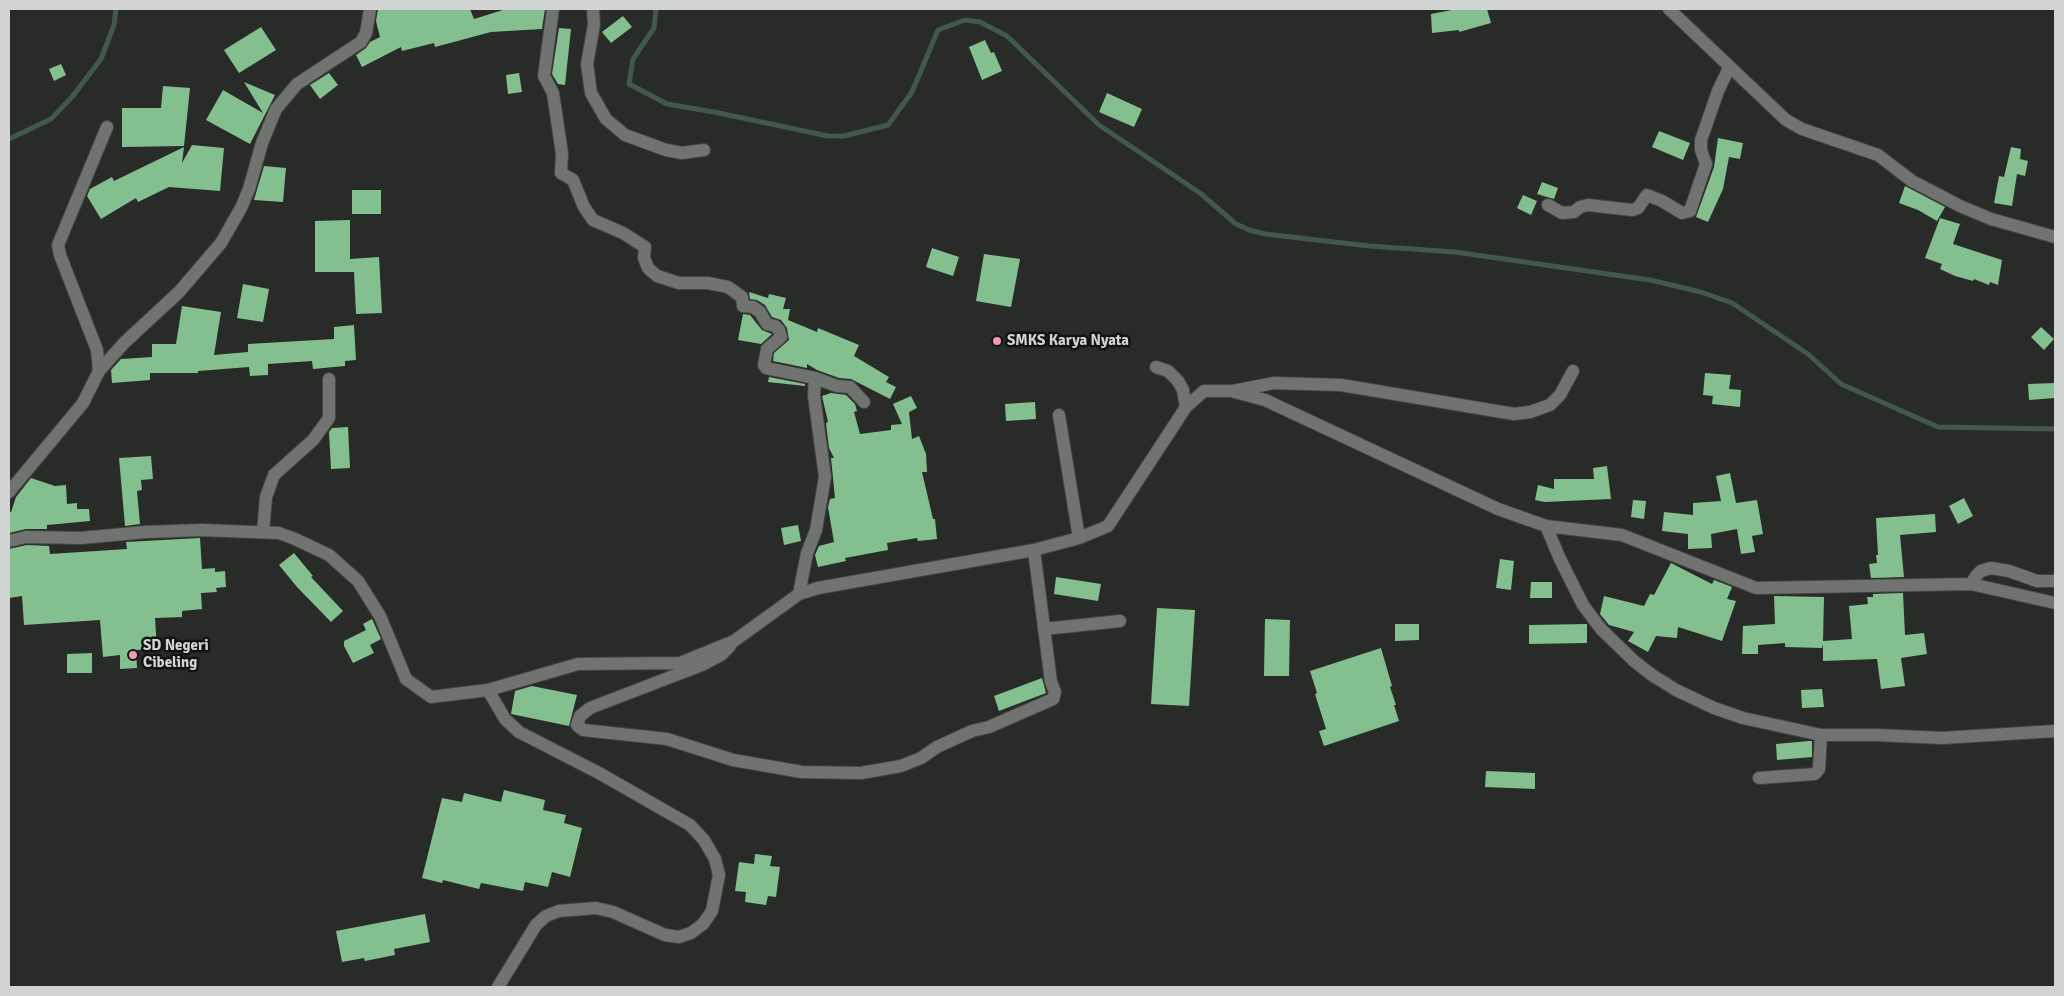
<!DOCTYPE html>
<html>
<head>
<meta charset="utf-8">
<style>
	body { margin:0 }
	#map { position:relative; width:2064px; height:996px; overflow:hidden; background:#292b29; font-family:Signika,sans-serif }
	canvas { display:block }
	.frame { position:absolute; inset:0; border:10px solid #d2d4d3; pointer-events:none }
</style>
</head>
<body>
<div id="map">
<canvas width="2064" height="996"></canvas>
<div class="frame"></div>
</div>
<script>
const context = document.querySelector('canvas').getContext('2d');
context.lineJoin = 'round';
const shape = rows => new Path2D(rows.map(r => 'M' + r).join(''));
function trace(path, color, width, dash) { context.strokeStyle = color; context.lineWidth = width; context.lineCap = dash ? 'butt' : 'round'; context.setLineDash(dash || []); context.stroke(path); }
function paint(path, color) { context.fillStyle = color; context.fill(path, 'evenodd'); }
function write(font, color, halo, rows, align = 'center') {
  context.font = font + ' Signika,sans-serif'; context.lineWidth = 5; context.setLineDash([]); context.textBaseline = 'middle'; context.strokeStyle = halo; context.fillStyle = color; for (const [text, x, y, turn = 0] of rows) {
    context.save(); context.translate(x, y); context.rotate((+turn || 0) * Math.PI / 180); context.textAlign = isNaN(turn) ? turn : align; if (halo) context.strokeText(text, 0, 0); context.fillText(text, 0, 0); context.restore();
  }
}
trace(shape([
	[656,9,654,28,633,59,629,84,667,104,714,112,828,136,844,136,888,125,912,92,938,30,965,20,980,22,1007,36,1099,125,1200,193,1236,224,1249,230,1265,234,1369,246,1455,252,1650,280,1701,292,1732,303,1808,354,1841,384,1938,427,2055,429],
	[9,139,51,119,72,97,101,59,114,25,116,9]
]), '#425848', 5);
paint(shape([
	[378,9,470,9,474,19,503,10,545,9,542,29,491,32,435,47,434,43,402,51,401,47,362,67,356,55,366,48,370,42,380,37,376,21],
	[1457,9,1487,9,1491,23,1459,32,1459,30,1432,33,1431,14],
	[623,16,632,27,611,43,602,32],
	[261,27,276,50,239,73,224,50],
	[559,28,571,29,565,85,558,84,552,74],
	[985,40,991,53,994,52,1002,71,982,80,969,47],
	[61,64,66,75,54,81,49,69],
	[329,73,338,85,320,99,310,85],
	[519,73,522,92,508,94,506,75],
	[244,82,275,95,250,144,206,120,223,90,263,113],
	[163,86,190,88,184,146,122,147,122,108,161,108],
	[1107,93,1142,109,1134,127,1099,112],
	[1659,131,1690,143,1683,160,1652,147],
	[1718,138,1743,143,1740,159,1729,157,1723,189,1708,222,1696,217,1714,167],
	[192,145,224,148,220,191,169,187,138,202,136,198,101,219,87,196,90,189,112,177,114,181,184,147,182,163],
	[2011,147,2021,149,2020,159,2028,161,2025,176,2017,174,2012,206,1994,203,1999,176,2004,177],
	[264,166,286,168,283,202,254,200],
	[1542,182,1558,188,1554,199,1537,194],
	[1905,186,1945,207,1937,221,1918,210,1899,203],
	[352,190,381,190,381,214,352,214],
	[1523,195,1537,201,1531,215,1517,208],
	[1940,218,1960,224,1953,244,2002,260,1998,285,1990,282,1989,285,1974,279,1973,281,1955,276,1940,269,1942,264,1925,258],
	[350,220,350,259,379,257,382,313,356,314,354,272,315,272,315,221],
	[932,248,959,257,953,276,926,267],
	[984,254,1020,259,1011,307,976,301],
	[243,284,269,289,263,322,237,318],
	[749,292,768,298,769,294,786,298,783,309,790,309,788,320,817,332,818,328,859,345,854,356,889,377,886,382,896,387,890,399,851,379,839,378,817,370,807,364,807,368,773,361,774,353,789,340,787,328,781,320,772,317,765,305,757,300,750,299],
	[182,306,221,312,214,355,248,352,248,344,334,339,334,327,354,325,356,360,345,361,345,366,313,369,312,361,268,364,268,375,250,376,249,367,198,371,198,373,150,373,150,380,112,383,111,370,121,359,152,357,152,344,176,344],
	[743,314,750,315,762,330,772,334,761,344,738,340],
	[2041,327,2054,339,2044,350,2031,337],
	[1705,373,1731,375,1729,389,1741,390,1740,407,1712,404,1713,396,1703,395],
	[769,377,805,384,805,386,768,382],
	[2055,383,2055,398,2029,400,2028,384],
	[831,393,846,395,855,404,857,411,854,412,860,434,891,430,891,425,902,424,893,404,911,396,917,408,909,412,912,439,919,436,926,454,927,472,922,472,933,519,935,519,937,539,918,541,917,538,887,543,888,550,845,558,846,561,818,567,815,555,819,546,834,542,828,507,830,499,835,498,831,458,834,458,829,448,826,423,828,422,822,396],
	[1035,402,1036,419,1006,421,1005,404],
	[348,427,350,468,331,469,329,432,332,428],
	[151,456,153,479,141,480,142,490,137,491,140,524,125,526,119,458],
	[1607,466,1611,499,1545,502,1535,500,1538,485,1554,489,1554,479,1594,479,1593,468],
	[1730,473,1736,503,1757,500,1763,534,1752,536,1755,552,1741,554,1737,529,1711,534,1712,548,1688,549,1688,534,1662,531,1664,512,1693,515,1693,503,1721,501,1716,476],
	[31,478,55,486,66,485,67,504,77,503,77,509,89,509,90,521,47,525,47,529,26,529,9,533,9,512,11,512,16,497],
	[1964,498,1973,516,1958,524,1949,506],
	[1633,500,1646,501,1644,519,1631,517],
	[1935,514,1936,532,1900,535,1904,577,1871,578,1869,564,1877,563,1876,555,1878,555,1876,518],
	[798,525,801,541,784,545,781,528],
	[200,538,202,569,215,568,215,572,225,571,226,587,216,588,217,592,201,593,202,609,182,611,182,617,155,618,157,649,136,650,137,668,120,669,120,655,103,657,100,620,24,625,22,596,9,598,9,549,27,545,49,546,50,554,127,549,126,542],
	[294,553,313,576,311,577,343,611,331,622,297,587,279,565],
	[1500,559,1514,561,1511,590,1496,588],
	[1671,563,1712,584,1714,580,1732,587,1727,599,1736,601,1722,641,1678,627,1677,638,1656,636,1648,652,1628,641,1634,632,1609,625,1600,614,1604,596,1644,606,1650,594,1654,595],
	[1056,577,1101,584,1098,601,1054,594],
	[1531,582,1552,582,1552,598,1530,598],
	[1903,593,1905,635,1924,633,1927,654,1901,658,1905,686,1881,689,1877,659,1823,661,1823,644,1822,648,1785,647,1785,643,1758,645,1758,654,1742,654,1743,626,1775,624,1774,596,1824,597,1823,641,1852,639,1849,606,1868,604,1867,597,1873,597,1873,594],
	[1157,608,1195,610,1189,706,1151,704],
	[372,619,381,639,370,645,374,653,353,663,344,646,344,641,366,630,363,624],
	[1265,619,1290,620,1289,676,1264,676],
	[1395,624,1419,624,1419,640,1395,641],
	[1587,624,1587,643,1529,644,1529,625],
	[1381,648,1392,686,1390,687,1396,705,1394,705,1399,721,1324,746,1319,731,1326,729,1315,694,1317,693,1310,671],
	[92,653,92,673,67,673,67,654],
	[1042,678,1046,693,999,711,994,696],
	[532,686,577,695,569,726,511,714,515,691],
	[1822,689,1824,707,1802,708,1801,690],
	[1809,741,1812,741,1812,757,1777,760,1776,744],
	[1486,771,1535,773,1535,789,1485,787],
	[504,790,545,800,543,810,566,815,564,823,582,828,570,877,552,872,548,887,525,882,523,891,481,883,479,889,443,880,442,883,422,878,442,798,462,802,464,793,501,802],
	[755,854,772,856,770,866,780,867,776,897,768,896,766,905,745,902,746,892,735,891,739,862,754,864],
	[425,914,430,942,394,949,395,955,365,961,364,958,342,962,336,931]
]), '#83bf8f');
const minor = shape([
	[553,9,544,76,553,93,562,154,561,173,573,180,584,207,593,220,623,233,645,247,644,258,648,268,657,276,679,283,708,283,728,287,742,297,743,306,753,307,760,312,767,324,775,326,779,330,781,337,767,349,764,365,766,368,815,378,814,396,825,477,816,530,807,553,799,594],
	[593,9,594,25,587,64,591,93,606,119,625,135,666,150,682,153,704,150],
	[1669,9,1786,120,1802,129,1878,155,1912,181,1960,206,1991,219,2055,237],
	[1548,205,1562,213,1574,212,1580,207,1588,205,1632,210,1638,208,1647,195,1662,201,1682,213,1690,211,1706,164,1701,150,1701,140,1718,91,1729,68],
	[1156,367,1168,371,1178,381,1183,390,1186,407],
	[99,371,97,350,60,255,58,245,107,127],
	[815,378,837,386,850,387,864,402],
	[1233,391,1274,383,1341,385,1514,414,1530,412,1550,405,1560,395,1573,371],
	[1059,415,1079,538],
	[9,492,83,403,99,371,124,343,179,292,221,243,241,208,249,189,262,143,276,109,297,84,361,42,366,33,370,9],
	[1546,526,1560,559,1583,605,1601,629,1634,661,1652,675,1676,690,1714,708,1743,718,1821,735,1876,735,1942,738,2055,731],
	[263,532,266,497,274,475,313,440,329,418,329,379],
	[9,541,26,537,81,538,145,532,201,530,279,533,295,539,329,555,358,581,380,616,406,679,431,697,488,690,578,664,680,663,734,641,799,594,818,588,1034,550,1079,538,1108,526,1186,407,1204,391,1231,391,1265,400,1498,509,1546,526,1622,535,1756,588,1971,584,2055,603],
	[1971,584,1976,576,1981,571,1991,568,2009,571,2037,581,2055,581],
	[1044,629,1120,621],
	[730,646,721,655,702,665,590,708,580,716,577,725,583,730,667,739,733,760,802,772,861,773,901,766,921,758,937,747,972,731,989,727,1053,699,1055,692,1051,682,1034,550],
	[488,690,505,719,519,732,599,773,690,825,704,840,715,859,719,875,712,911,703,924,691,933,679,937,665,935,613,912,596,908,559,911,546,916,536,925,498,987],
	[1759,778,1815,774,1819,769,1821,735]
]);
trace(minor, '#444644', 14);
trace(minor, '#717371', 12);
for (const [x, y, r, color] of [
	[997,341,5,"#f09ab5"],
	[133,655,5,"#f09ab5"]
]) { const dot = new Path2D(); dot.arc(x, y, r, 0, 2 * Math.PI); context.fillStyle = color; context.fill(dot); trace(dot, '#121313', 2); }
write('bold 15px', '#d2d4d3', '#121313', [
	["SMKS Karya Nyata",1007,341],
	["SD Negeri",143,646],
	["Cibeling",143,663]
], 'left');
</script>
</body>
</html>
